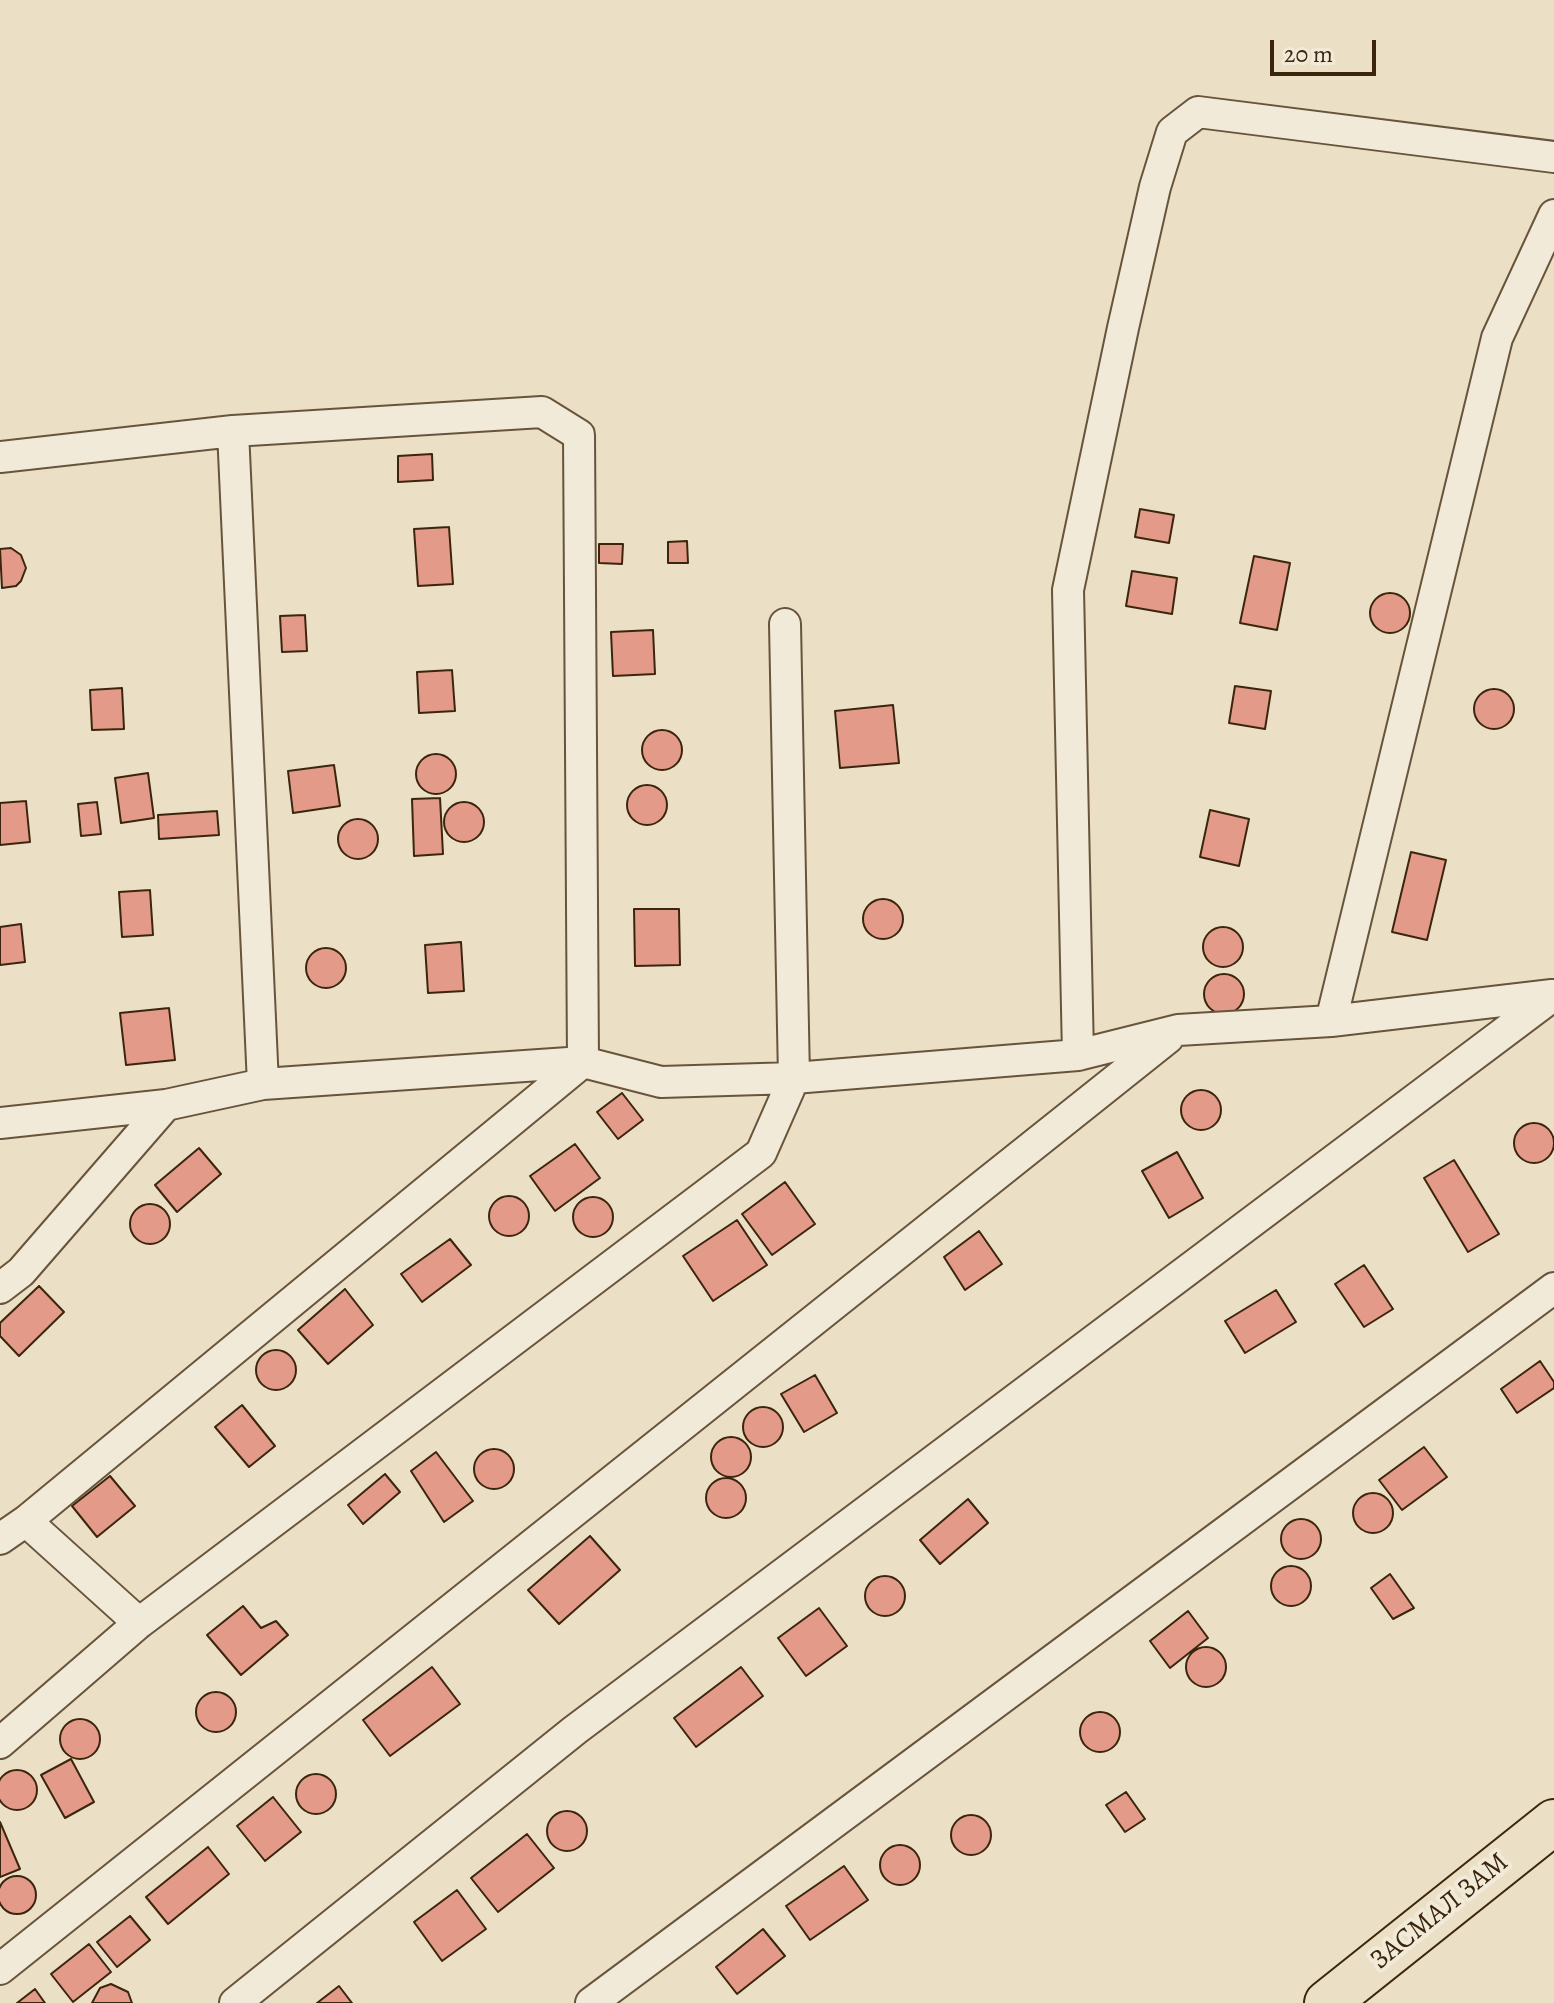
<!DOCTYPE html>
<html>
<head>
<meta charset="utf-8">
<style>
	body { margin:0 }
	#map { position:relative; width:1554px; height:2003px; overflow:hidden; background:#ebdfc5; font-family:Alegreya,serif }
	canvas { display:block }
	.scale { position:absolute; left:1270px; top:40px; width:106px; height:36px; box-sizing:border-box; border:4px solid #3b260d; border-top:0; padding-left:10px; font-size:24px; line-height:28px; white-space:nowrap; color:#3b260d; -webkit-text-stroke:6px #f2ead9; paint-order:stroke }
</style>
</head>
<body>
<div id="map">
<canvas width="1554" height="2003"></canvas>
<div class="scale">20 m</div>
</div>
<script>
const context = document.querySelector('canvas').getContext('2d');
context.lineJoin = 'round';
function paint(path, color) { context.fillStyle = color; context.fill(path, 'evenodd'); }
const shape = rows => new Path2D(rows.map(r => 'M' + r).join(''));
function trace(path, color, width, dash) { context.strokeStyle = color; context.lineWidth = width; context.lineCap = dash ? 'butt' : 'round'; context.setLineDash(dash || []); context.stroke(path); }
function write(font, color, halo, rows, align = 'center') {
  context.font = font + ' Alegreya,serif'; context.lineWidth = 8; context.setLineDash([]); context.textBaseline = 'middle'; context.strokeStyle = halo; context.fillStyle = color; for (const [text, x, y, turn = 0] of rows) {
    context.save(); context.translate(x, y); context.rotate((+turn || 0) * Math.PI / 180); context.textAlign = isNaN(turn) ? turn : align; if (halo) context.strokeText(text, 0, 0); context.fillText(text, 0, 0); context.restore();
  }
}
const building = shape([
	[432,454,433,480,398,482,398,456,432,454],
	[1140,509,1174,515,1169,543,1135,537,1140,509],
	[449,527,453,584,418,586,414,529,449,527],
	[687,541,688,563,668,563,668,542,687,541],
	[599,544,623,544,622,564,599,563,599,544],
	[11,548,21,555,26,568,21,581,16,586,2,588,0,549,11,548],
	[1254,556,1290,563,1277,630,1240,623,1254,556],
	[1132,571,1177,578,1172,614,1126,606,1132,571],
	'1370 613a20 20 0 1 1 40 0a20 20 0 1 1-40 0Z',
	[305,615,307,651,282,652,280,616,305,615],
	[653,630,655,674,613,676,611,632,653,630],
	[452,670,455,711,419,713,417,672,452,670],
	[1235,686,1271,691,1265,729,1229,723,1235,686],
	[122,688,124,729,92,730,90,690,122,688],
	'1474 709a20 20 0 1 1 40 0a20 20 0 1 1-40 0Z',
	[893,705,899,763,840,768,835,711,893,705],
	'642 750a20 20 0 1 1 40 0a20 20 0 1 1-40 0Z',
	'416 774a20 20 0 1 1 40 0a20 20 0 1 1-40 0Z',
	[334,765,340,806,293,813,288,771,334,765],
	[148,773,154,818,121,823,115,778,148,773],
	'627 805a20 20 0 1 1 40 0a20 20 0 1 1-40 0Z',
	[440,798,443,854,414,856,412,799,440,798],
	[26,801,30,842,0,845,0,803,26,801],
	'444 822a20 20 0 1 1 40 0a20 20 0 1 1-40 0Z',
	[97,802,101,834,81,836,78,804,97,802],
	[1210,810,1249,819,1239,866,1200,857,1210,810],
	[217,811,219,835,159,839,158,815,217,811],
	'338 839a20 20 0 1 1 40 0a20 20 0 1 1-40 0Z',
	[1411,852,1446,860,1427,940,1392,932,1411,852],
	[150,890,153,935,122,937,119,892,150,890],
	'863 919a20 20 0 1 1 40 0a20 20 0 1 1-40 0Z',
	[634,909,679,909,680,965,635,966,634,909],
	[21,924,25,962,0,965,0,927,21,924],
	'1203 947a20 20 0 1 1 40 0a20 20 0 1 1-40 0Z',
	[461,942,464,991,428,993,425,945,461,942],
	'306 968a20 20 0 1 1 40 0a20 20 0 1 1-40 0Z',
	'1204 994a20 20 0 1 1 40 0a20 20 0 1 1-40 0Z',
	[169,1008,175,1060,126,1065,120,1013,169,1008],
	'1181 1110a20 20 0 1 1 40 0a20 20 0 1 1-40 0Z',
	[622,1093,643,1120,618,1139,597,1112,622,1093],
	'1514 1143a20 20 0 1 1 40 0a20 20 0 1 1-40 0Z',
	[575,1144,600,1178,555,1211,530,1176,575,1144],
	[199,1148,221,1174,177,1212,155,1185,199,1148],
	[1177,1152,1203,1198,1169,1218,1142,1171,1177,1152],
	[1454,1160,1499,1234,1468,1252,1424,1178,1454,1160],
	[785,1182,815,1224,772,1255,742,1214,785,1182],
	'489 1216a20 20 0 1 1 40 0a20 20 0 1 1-40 0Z',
	'573 1217a20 20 0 1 1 40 0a20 20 0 1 1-40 0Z',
	'130 1224a20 20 0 1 1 40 0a20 20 0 1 1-40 0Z',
	[737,1220,767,1265,713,1301,683,1256,737,1220],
	[979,1231,1002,1264,965,1290,944,1257,979,1231],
	[450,1239,471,1265,422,1302,401,1274,450,1239],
	[1364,1265,1393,1309,1364,1327,1335,1284,1364,1265],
	[39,1286,64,1312,19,1356,0,1336,0,1323,39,1286],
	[345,1289,373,1325,328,1364,298,1330,345,1289],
	[1276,1290,1296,1322,1245,1353,1225,1321,1276,1290],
	'256 1370a20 20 0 1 1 40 0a20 20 0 1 1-40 0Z',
	[1540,1361,1554,1382,1554,1388,1517,1413,1501,1389,1540,1361],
	[815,1375,837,1413,804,1432,781,1394,815,1375],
	[242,1405,275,1446,249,1467,215,1427,242,1405],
	'743 1427a20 20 0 1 1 40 0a20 20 0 1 1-40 0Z',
	'711 1457a20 20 0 1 1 40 0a20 20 0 1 1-40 0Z',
	[1424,1447,1447,1477,1402,1510,1379,1480,1424,1447],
	'474 1469a20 20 0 1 1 40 0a20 20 0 1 1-40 0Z',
	[436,1452,473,1501,444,1522,411,1471,436,1452],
	[385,1474,400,1492,363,1524,348,1505,385,1474],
	[110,1476,135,1506,97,1537,72,1506,110,1476],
	'706 1498a20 20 0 1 1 40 0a20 20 0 1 1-40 0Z',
	'1353 1513a20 20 0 1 1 40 0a20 20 0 1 1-40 0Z',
	[968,1499,988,1523,940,1564,920,1540,968,1499],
	'1281 1539a20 20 0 1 1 40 0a20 20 0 1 1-40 0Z',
	[590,1536,620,1570,559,1624,528,1590,590,1536],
	'1271 1586a20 20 0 1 1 40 0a20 20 0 1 1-40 0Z',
	[1390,1574,1414,1608,1393,1619,1371,1588,1390,1574],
	'865 1596a20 20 0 1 1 40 0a20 20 0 1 1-40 0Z',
	[243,1606,261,1628,276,1621,288,1635,241,1675,207,1635,243,1606],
	[819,1608,847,1646,806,1676,778,1638,819,1608],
	[1188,1611,1208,1638,1170,1668,1150,1641,1188,1611],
	'1186 1667a20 20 0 1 1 40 0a20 20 0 1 1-40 0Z',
	[432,1667,460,1704,390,1756,363,1720,432,1667],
	[741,1667,763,1696,696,1747,674,1718,741,1667],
	'196 1712a20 20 0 1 1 40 0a20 20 0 1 1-40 0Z',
	'1080 1732a20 20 0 1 1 40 0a20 20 0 1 1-40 0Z',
	'60 1739a20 20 0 1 1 40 0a20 20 0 1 1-40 0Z',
	[71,1759,94,1802,65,1818,41,1775,71,1759],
	'-3 1790a20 20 0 1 1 40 0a20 20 0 1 1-40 0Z',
	'296 1794a20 20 0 1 1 40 0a20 20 0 1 1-40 0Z',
	[1126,1792,1145,1819,1125,1832,1106,1805,1126,1792],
	[273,1797,301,1832,265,1861,237,1826,273,1797],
	'547 1831a20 20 0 1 1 40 0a20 20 0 1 1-40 0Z',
	'951 1835a20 20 0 1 1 40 0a20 20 0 1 1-40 0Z',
	[0,1822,20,1869,0,1877,0,1822],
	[527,1834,554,1868,498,1912,471,1878,527,1834],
	'880 1865a20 20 0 1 1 40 0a20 20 0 1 1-40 0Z',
	[208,1847,229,1874,168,1924,146,1897,208,1847],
	[844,1866,868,1900,810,1940,786,1906,844,1866],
	'-2 1895a19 19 0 1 1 38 0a19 19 0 1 1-38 0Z',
	[457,1890,486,1929,442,1961,414,1922,457,1890],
	[130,1916,150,1940,117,1967,97,1942,130,1916],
	[763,1929,785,1956,737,1994,716,1967,763,1929],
	[89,1944,111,1972,73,2002,51,1974,89,1944],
	[111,1984,128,1992,132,2003,92,2003,100,1988,111,1984],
	[339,1986,352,2003,317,2003,339,1986],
	[35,1989,45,2003,17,2003,35,1989]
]);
paint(building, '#e39a88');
trace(building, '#3b260d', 2);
const minor = shape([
	[233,431,263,1084],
	[0,457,233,431,542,412,579,435,583,1062,26,1521,0,1539],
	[1331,1021,1497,338,1554,215],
	[1078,1055,1068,590,1123,328,1155,187,1172,132,1198,112,1554,157],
	[0,1123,166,1105,263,1084,583,1062,661,1082,794,1078,1078,1055,1178,1030,1331,1021,1552,995],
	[0,1288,21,1272,166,1105],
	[26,1521,139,1623],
	[0,1743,139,1623,761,1153,794,1078,785,624],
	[0,1969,1168,1038],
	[235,2003,575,1730,1554,995],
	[591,2003,1554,1288]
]);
const trunk = shape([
	[1327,2003,1554,1822]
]);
trace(minor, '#67543b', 34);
trace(trunk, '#3b260d', 48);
trace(minor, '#f2ead9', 30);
trace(trunk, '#ebdfc5', 44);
write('28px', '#3b260d', '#f2ead9', [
	["ЗАСМАЛ ЗАМ",1440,1912,-39]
]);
</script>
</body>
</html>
